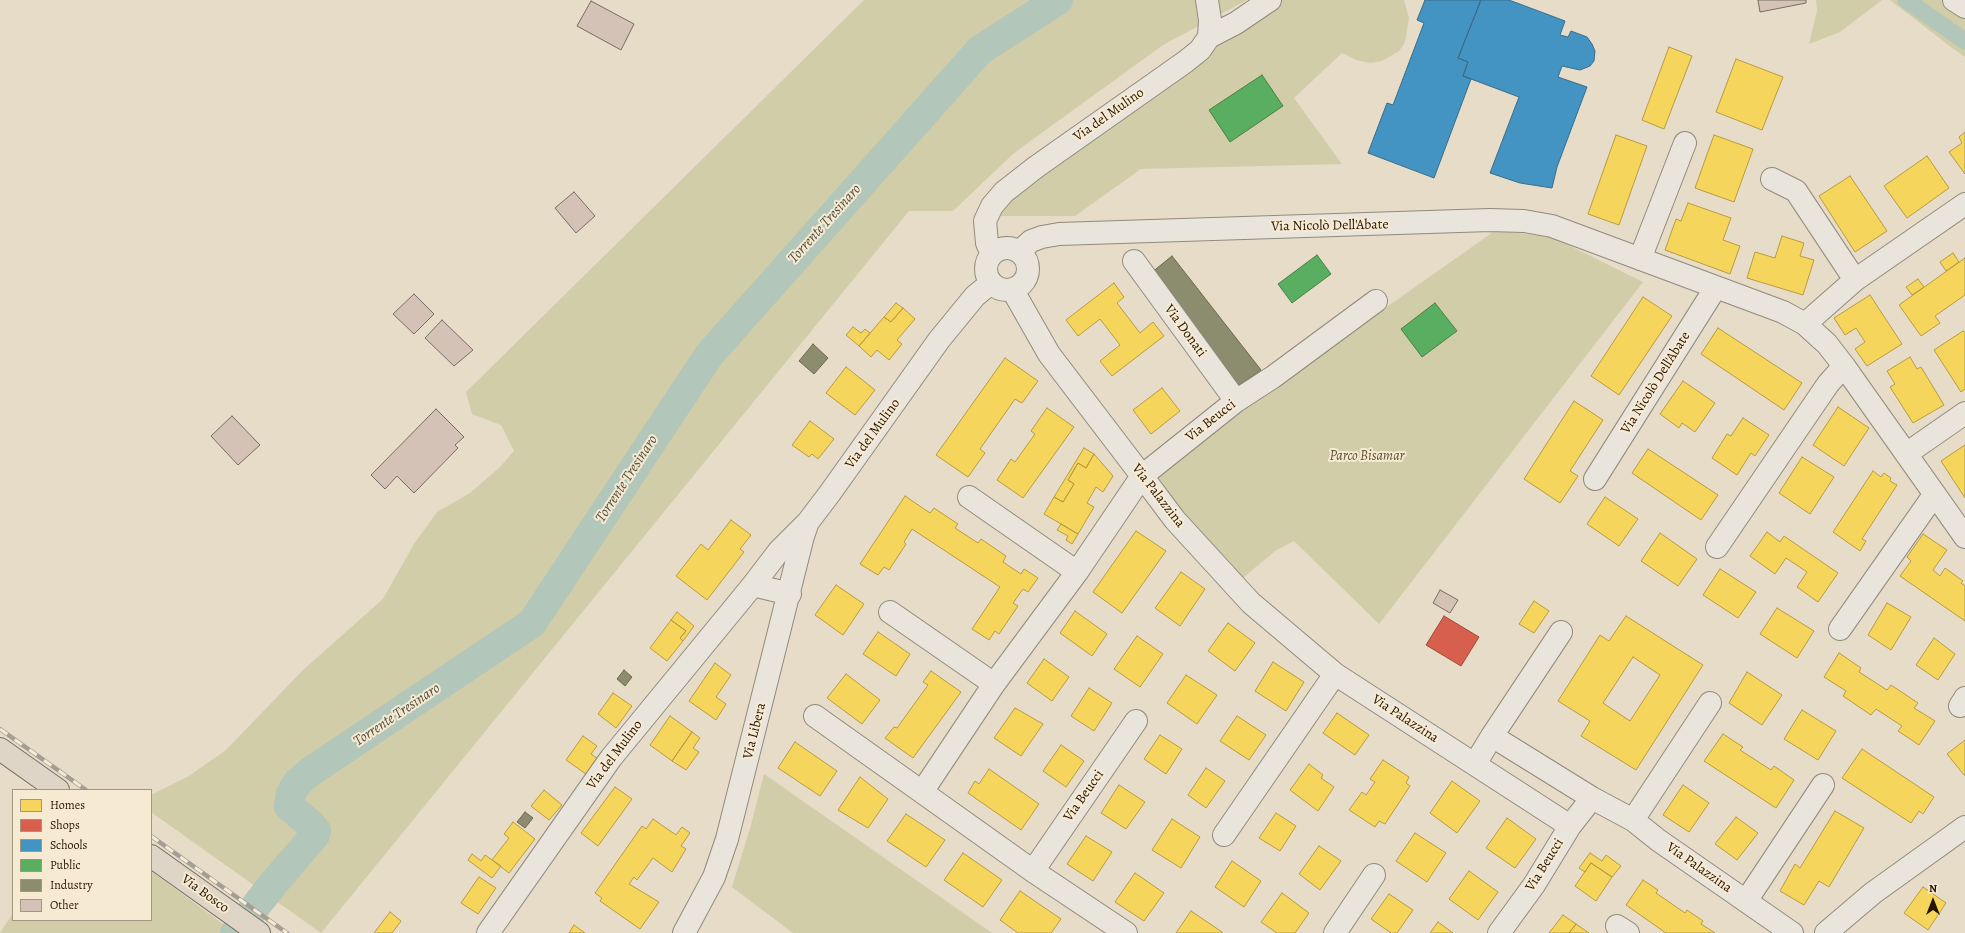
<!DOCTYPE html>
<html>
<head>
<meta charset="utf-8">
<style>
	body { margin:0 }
	#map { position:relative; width:1965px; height:933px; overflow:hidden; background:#e6dcc8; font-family:Alegreya,serif }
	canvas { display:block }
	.legend { position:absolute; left:12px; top:789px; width:140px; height:132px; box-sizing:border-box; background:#f7ead3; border:1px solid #a4957f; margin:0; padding:5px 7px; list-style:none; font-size:12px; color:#271500 }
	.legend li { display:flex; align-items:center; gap:8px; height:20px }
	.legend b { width:20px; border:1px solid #a4957f }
	.north { position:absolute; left:1913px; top:881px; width:40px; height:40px; -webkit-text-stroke:3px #f7ead3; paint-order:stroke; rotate:0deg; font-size:11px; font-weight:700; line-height:16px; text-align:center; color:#271500 }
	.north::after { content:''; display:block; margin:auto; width:14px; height:18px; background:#271500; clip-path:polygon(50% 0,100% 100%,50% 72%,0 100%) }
</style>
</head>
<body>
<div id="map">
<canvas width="1965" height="933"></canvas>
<ul class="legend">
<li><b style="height:11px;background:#f6d55c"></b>Homes</li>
<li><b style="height:11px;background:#d6604d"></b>Shops</li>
<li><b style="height:11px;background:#4393c3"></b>Schools</li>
<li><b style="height:11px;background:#5aae61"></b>Public</li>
<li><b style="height:11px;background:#8c8c6e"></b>Industry</li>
<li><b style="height:11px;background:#d4c2b6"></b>Other</li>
</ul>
<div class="north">N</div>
</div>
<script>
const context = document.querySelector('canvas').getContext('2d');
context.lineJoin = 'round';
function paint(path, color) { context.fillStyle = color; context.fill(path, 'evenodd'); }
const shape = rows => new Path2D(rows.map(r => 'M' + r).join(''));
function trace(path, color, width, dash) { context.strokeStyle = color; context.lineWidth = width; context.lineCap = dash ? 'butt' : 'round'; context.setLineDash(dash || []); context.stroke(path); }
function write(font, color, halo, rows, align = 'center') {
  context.font = font + ' Alegreya,serif'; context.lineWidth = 4; context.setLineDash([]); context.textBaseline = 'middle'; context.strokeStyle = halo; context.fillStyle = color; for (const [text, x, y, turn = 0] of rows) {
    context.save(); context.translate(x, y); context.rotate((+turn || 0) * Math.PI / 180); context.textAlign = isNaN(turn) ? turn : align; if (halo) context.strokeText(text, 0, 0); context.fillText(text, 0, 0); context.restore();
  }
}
paint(shape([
	[864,0,1247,0,1163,45,1014,153,953,211,909,211,321,933,151,812,151,795,189,776,226,750,303,670,383,599,414,544,437,512,470,493,500,467,514,451,501,425,472,414,466,392],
	[1283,0,1404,0,1409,18,1405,42,1399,51,1382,61,1370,63,1356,60,1342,53,1294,98,1342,164,1141,169,1075,216,1000,216,1013,197,1210,55,1217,40],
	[1816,0,1882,0,1840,32,1809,44,1817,11],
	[1890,0,1965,0,1965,57,1951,47],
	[1496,230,1554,238,1643,282,1379,624,1294,541,1275,551,1238,582,1147,476],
	[764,774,992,933,793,933,732,887,751,825],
	[151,871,235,933,0,933,13,913,13,920,151,920]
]), '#d1cda8');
const homes = shape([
	[1669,47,1692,56,1664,129,1642,120,1669,47],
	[1736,59,1783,77,1762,130,1716,112,1736,59],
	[1965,132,1965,174,1949,152,1962,143,1959,137,1965,132],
	[1616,135,1647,146,1619,225,1588,214,1616,135],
	[1714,135,1753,149,1734,202,1695,188,1714,135],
	[1927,156,1949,188,1907,218,1884,186,1927,156],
	[1850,176,1887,231,1855,252,1819,196,1850,176],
	[1688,203,1731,218,1723,240,1740,246,1730,274,1665,250,1676,219,1681,221,1688,203],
	[1782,236,1804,243,1800,256,1814,260,1803,295,1747,278,1755,252,1775,258,1782,236],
	[1953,253,1959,262,1946,271,1940,262,1953,253],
	[1965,258,1965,295,1935,316,1940,323,1921,336,1899,305,1965,258],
	[1918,279,1924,287,1912,295,1906,287,1918,279],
	[1114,283,1124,297,1117,303,1140,333,1153,322,1164,336,1112,376,1100,361,1120,345,1100,319,1078,336,1066,320,1114,283],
	[1870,295,1902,344,1867,366,1855,349,1865,342,1856,328,1845,335,1834,318,1870,295],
	[1643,297,1672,316,1619,395,1591,376,1643,297],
	[896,303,903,308,891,322,884,317,896,303],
	[903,308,915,319,897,340,902,344,889,360,877,350,871,357,859,346,884,317,891,322,903,308],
	[853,327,861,333,865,329,870,333,859,346,846,335,853,327],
	[1718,328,1802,383,1784,410,1701,354,1718,328],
	[1963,331,1965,333,1965,389,1961,392,1934,350,1963,331],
	[1910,357,1917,369,1921,367,1944,405,1913,423,1890,387,1895,384,1887,371,1910,357],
	[1005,358,1038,381,1022,403,1015,399,980,449,985,453,968,477,936,455,1005,358],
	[846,367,875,390,855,415,826,393,846,367],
	[1683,381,1715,403,1695,432,1682,423,1679,428,1660,414,1683,381],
	[1162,388,1180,411,1151,434,1133,410,1162,388],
	[1574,401,1603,420,1570,471,1578,476,1560,503,1524,479,1574,401],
	[1838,407,1869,428,1844,466,1813,445,1838,407],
	[1047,408,1074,427,1023,498,997,480,1011,459,1015,462,1035,434,1031,431,1047,408],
	[1743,418,1769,435,1755,456,1751,453,1737,475,1712,458,1727,434,1731,436,1743,418],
	[810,421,834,439,818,459,812,454,809,457,792,445,810,421],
	[1965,445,1965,498,1941,461,1965,445],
	[1084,448,1094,454,1086,468,1078,463,1068,480,1074,484,1063,502,1054,497,1084,448],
	[1648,449,1718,495,1701,520,1632,473,1648,449],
	[1094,454,1113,476,1103,492,1096,487,1087,503,1094,507,1078,534,1044,514,1054,497,1063,502,1074,484,1068,480,1078,463,1086,468,1094,454],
	[1802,457,1834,477,1810,514,1779,493,1802,457],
	[1873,471,1881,477,1884,473,1891,478,1890,481,1897,485,1862,539,1866,541,1860,551,1833,532,1873,471],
	[905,496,930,513,934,508,958,524,955,528,978,543,981,539,1006,556,1003,562,1021,574,1024,569,1038,578,1028,592,1023,589,1013,603,1018,606,999,634,995,631,989,640,972,629,1000,587,912,529,904,542,906,544,889,570,884,567,878,575,860,564,905,496],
	[1605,497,1638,519,1619,546,1587,524,1605,497],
	[731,520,751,535,740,549,744,552,707,600,676,576,701,544,708,550,731,520],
	[1061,524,1078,534,1072,544,1066,540,1068,536,1057,530,1061,524],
	[1136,531,1166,551,1122,613,1093,592,1136,531],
	[1767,532,1780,542,1784,536,1838,573,1818,602,1797,587,1807,572,1786,558,1775,574,1750,556,1767,532],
	[1660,533,1697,559,1678,586,1641,561,1660,533],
	[1923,534,1947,550,1933,570,1940,576,1945,568,1963,581,1961,583,1965,586,1965,621,1900,576,1911,561,1907,557,1923,534],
	[1720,569,1756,592,1738,618,1703,595,1720,569],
	[1181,572,1205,589,1180,626,1155,608,1181,572],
	[836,585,864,604,843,635,815,615,836,585],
	[1534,601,1549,611,1534,633,1519,624,1534,601],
	[1887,603,1911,617,1891,650,1868,635,1887,603],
	[1777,608,1814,631,1797,658,1760,634,1777,608],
	[1075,611,1107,634,1092,656,1060,633,1075,611],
	[677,612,694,626,683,641,680,638,686,631,671,620,677,612],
	[1626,616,1703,665,1636,770,1581,736,1590,721,1558,701,1600,635,1609,641,1626,616],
	[1633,657,1660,675,1630,721,1603,703,1633,657],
	[671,620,686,631,680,638,683,641,667,661,650,648,671,620],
	[1228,623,1255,643,1235,671,1208,651,1228,623],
	[878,632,910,654,896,676,863,654,878,632],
	[1137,636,1163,654,1140,687,1114,669,1137,636],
	[1934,638,1955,654,1938,680,1916,665,1934,638],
	[1839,653,1861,668,1859,672,1887,690,1891,685,1918,703,1914,708,1935,721,1919,745,1898,731,1902,726,1876,709,1871,715,1843,696,1846,691,1824,677,1839,653],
	[1044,659,1069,677,1052,701,1027,683,1044,659],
	[1273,662,1304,682,1286,711,1255,691,1273,662],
	[715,663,731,675,716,697,726,704,716,720,689,701,715,663],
	[931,671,961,692,913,758,885,738,894,727,897,728,928,685,923,682,931,671],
	[1747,672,1782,695,1762,725,1729,703,1747,672],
	[846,674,880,700,862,724,827,698,846,674],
	[1186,675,1217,695,1197,724,1167,703,1186,675],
	[1089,688,1112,703,1094,731,1071,716,1089,688],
	[613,693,632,706,616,728,598,714,613,693],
	[1015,708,1043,724,1021,756,994,738,1015,708],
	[1802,710,1836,731,1818,760,1784,739,1802,710],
	[1337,713,1369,735,1355,755,1323,733,1337,713],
	[670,716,692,732,672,761,650,745,670,716],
	[1237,716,1266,735,1249,760,1220,741,1237,716],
	[692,732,700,738,693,748,699,752,686,770,672,761,692,732],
	[1723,734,1743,747,1740,750,1771,770,1774,766,1794,780,1776,808,1704,761,1723,734],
	[1160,735,1182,749,1166,774,1144,759,1160,735],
	[583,736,597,746,591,754,597,758,586,774,566,760,583,736],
	[1965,740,1965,775,1964,775,1947,754,1965,740],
	[795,742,837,771,820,796,778,768,795,742],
	[1061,745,1084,761,1066,787,1043,771,1061,745],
	[1862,749,1934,797,1923,814,1919,811,1911,823,1842,778,1862,749],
	[1383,760,1409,777,1406,783,1410,786,1385,824,1379,821,1375,827,1349,810,1362,792,1366,795,1375,782,1370,779,1383,760],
	[1309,764,1323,775,1321,778,1334,787,1318,811,1290,790,1309,764],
	[1206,768,1225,781,1206,808,1188,795,1206,768],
	[989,769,1039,804,1021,830,968,793,975,781,979,784,989,769],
	[860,777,888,799,868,828,838,810,860,777],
	[1452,781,1480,801,1457,833,1430,813,1452,781],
	[1119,785,1145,802,1126,829,1101,813,1119,785],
	[1683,785,1709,803,1689,832,1663,815,1683,785],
	[615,787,632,799,598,846,581,833,615,787],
	[544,790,562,805,549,820,531,806,544,790],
	[1835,811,1864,828,1829,887,1819,881,1804,905,1780,891,1795,864,1800,868,1835,811],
	[1276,813,1296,826,1280,851,1259,838,1276,813],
	[906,814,945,840,926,867,887,841,906,814],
	[1736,817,1758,833,1737,860,1715,844,1736,817],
	[1507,818,1536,839,1515,868,1486,848,1507,818],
	[653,819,676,835,682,827,690,833,681,846,686,849,672,872,653,858,637,880,634,877,629,884,659,902,640,929,600,901,602,898,595,893,642,826,646,829,653,819],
	[1172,819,1200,837,1181,868,1152,850,1172,819],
	[513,822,535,839,509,873,492,860,509,838,504,834,513,822],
	[1415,833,1446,853,1427,882,1396,861,1415,833],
	[1086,836,1112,852,1093,881,1067,864,1086,836],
	[1319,846,1341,861,1320,890,1299,874,1319,846],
	[963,853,1002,880,983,907,944,880,963,853],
	[1590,853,1602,861,1606,855,1621,866,1612,877,1591,863,1585,872,1579,868,1590,853],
	[472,854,481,861,485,855,501,866,492,878,468,860,472,854],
	[1232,861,1261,881,1244,907,1215,887,1232,861],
	[1591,863,1612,877,1596,901,1575,886,1591,863],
	[1469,871,1498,892,1478,920,1449,899,1469,871],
	[1135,873,1164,893,1144,921,1115,902,1135,873],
	[479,877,496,888,478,914,461,903,479,877],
	[1643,880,1658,890,1656,893,1685,913,1687,910,1703,921,1701,924,1715,933,1666,933,1626,905,1643,880],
	[1923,887,1946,903,1928,930,1904,913,1923,887],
	[1020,891,1061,919,1051,933,1018,933,1000,920,1020,891],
	[1282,893,1309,913,1295,933,1277,933,1261,922,1282,893],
	[1389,894,1413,910,1397,933,1391,933,1371,919,1389,894],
	[1191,911,1222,932,1222,933,1176,933,1191,911],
	[390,912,401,921,392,933,374,933,390,912],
	[1563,915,1576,924,1569,933,1549,933,1563,915],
	[1438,922,1453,933,1430,933,1438,922],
	[1576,924,1589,933,1569,933,1576,924],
	[574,925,585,933,569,933,574,925]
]);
paint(homes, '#f6d55c');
trace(homes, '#b89b40', 1);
const shops = shape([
	[1444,616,1479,637,1461,666,1426,645,1444,616]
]);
paint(shops, '#d6604d');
trace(shops, '#a24a36', 1);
const schools = shape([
	[1425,0,1481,0,1458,58,1468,62,1463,76,1471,79,1434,178,1368,153,1387,103,1393,105,1424,23,1417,20,1425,0],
	[1481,0,1509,0,1565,21,1560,35,1568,37,1571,31,1587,37,1592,44,1595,51,1594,61,1590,66,1580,70,1562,66,1558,77,1587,87,1557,167,1552,188,1520,183,1490,173,1519,97,1463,76,1468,62,1458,58,1481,0]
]);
paint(schools, '#4393c3');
trace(schools, '#3b6d88', 1);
const public = shape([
	[1262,75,1283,106,1230,142,1209,110,1262,75],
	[1317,255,1331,274,1292,303,1278,284,1317,255],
	[1435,303,1457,331,1422,357,1401,329,1435,303]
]);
paint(public, '#5aae61');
trace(public, '#4b8044', 1);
const industry = shape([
	[1172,256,1261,370,1235,388,1151,273,1172,256],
	[813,344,828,358,814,374,799,361,813,344],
	[624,670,632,677,625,686,617,679,624,670],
	[525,812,533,818,525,828,517,822,525,812]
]);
paint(industry, '#8c8c6e');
trace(industry, '#6e684d', 1);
trace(shape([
	[1906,0,1965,41]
]), '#b2c6b9', 17);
trace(shape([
	[235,933,273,884,315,835,316,831,310,824,289,806,291,794,297,783,310,772,532,623,709,355,980,50,1058,0]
]), '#b2c6b9', 30);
const building = shape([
	[1758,0,1806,0,1806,3,1760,12,1758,0],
	[591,1,634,24,621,50,577,26,591,1],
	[574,192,595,216,576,233,555,208,574,192],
	[414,294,434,314,414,334,393,314,414,294],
	[442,320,473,350,454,366,425,338,442,320],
	[436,409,464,437,455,445,458,448,414,493,397,476,385,489,371,475,436,409],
	[232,416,260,445,238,465,211,436,232,416],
	[1440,590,1458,600,1450,613,1433,603,1440,590]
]);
paint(building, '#d4c2b6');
trace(building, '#766e61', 1);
const minor = shape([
	[1207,0,1210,20,1209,37],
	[1954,0,1965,7],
	[1772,179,1796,191,1855,280],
	'986 269a21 21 0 1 1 42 0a21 21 0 1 1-42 0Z',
	[1019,252,1031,241,1042,237,1059,234,1490,220,1524,221,1552,226,1783,312,1805,324,1827,344,1844,366,1965,537],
	[992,254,987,243,985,221,992,206,1004,192,1036,167,1185,62,1200,50,1209,37,1236,23,1270,0],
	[1640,259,1685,143],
	[1134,261,1236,401],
	[1012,289,1049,354,1142,476,1175,520,1251,603,1335,674,1570,826],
	[1805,324,1855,280,1965,204],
	[1906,454,1965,413],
	[1595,479,1716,287],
	[969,497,1077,572],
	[1717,547,1828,384,1844,366],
	[790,594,753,585,779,551,808,522,830,493,939,340,975,296,991,283],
	[890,612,994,684],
	[1840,629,1934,495],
	[1960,706,1965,698],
	[815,716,922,792],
	[1492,736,1561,632],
	[1475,764,1492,736,1592,798,1633,820,1658,840,1792,933],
	[1633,820,1710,703],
	[1224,835,1335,674],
	[1033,871,1136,721],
	[1746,901,1823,785],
	[1617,926,1628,933],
	[488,933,611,758,753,585],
	[684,933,714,877,727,839,803,536,808,522],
	[1126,933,1033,871,922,792,994,684,1077,572,1142,476,1236,401,1273,377,1376,301],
	[1335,933,1374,875],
	[1499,933,1534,885,1570,826,1592,798],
	[1826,933,1873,893,1965,827]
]);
const major = shape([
	[0,749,58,790],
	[151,856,259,933]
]);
trace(minor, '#918a7c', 24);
trace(major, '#766e61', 24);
trace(minor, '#eae5dc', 22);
trace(major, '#ded5c6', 22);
const rail = shape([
	[0,729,86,790],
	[151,836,287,933]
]);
trace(rail, '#a49e94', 4.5);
trace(rail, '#f7ead3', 3, [9]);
write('14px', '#271500', '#f7ead3', [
	["Via del Mulino",1109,115,-35],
	["Via Nicolò Dell'Abate",1330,226,-1],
	["Via Donati",1185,331,54],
	["Via Nicolò Dell'Abate",1656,383,-58],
	["Via Beucci",1211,421,-38],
	["Via del Mulino",873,434,-54],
	["Via Palazzina",1158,496,52],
	["Via Palazzina",1405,719,33],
	["Via Libera",755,731,-76],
	["Via del Mulino",615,755,-53],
	["Via Beucci",1084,796,-55],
	["Via Beucci",1545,865,-58],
	["Via Palazzina",1699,868,35],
	["Via Bosco",205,894,36]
]);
write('italic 14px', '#5d5131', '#f7ead3', [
	["Parco Bisamar",1367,457]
]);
write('italic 15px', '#504f3e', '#f7ead3', [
	["Torrente Tresinaro",825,224,-48],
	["Torrente Tresinaro",627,479,-57],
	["Torrente Tresinaro",397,715,-34]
]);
</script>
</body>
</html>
